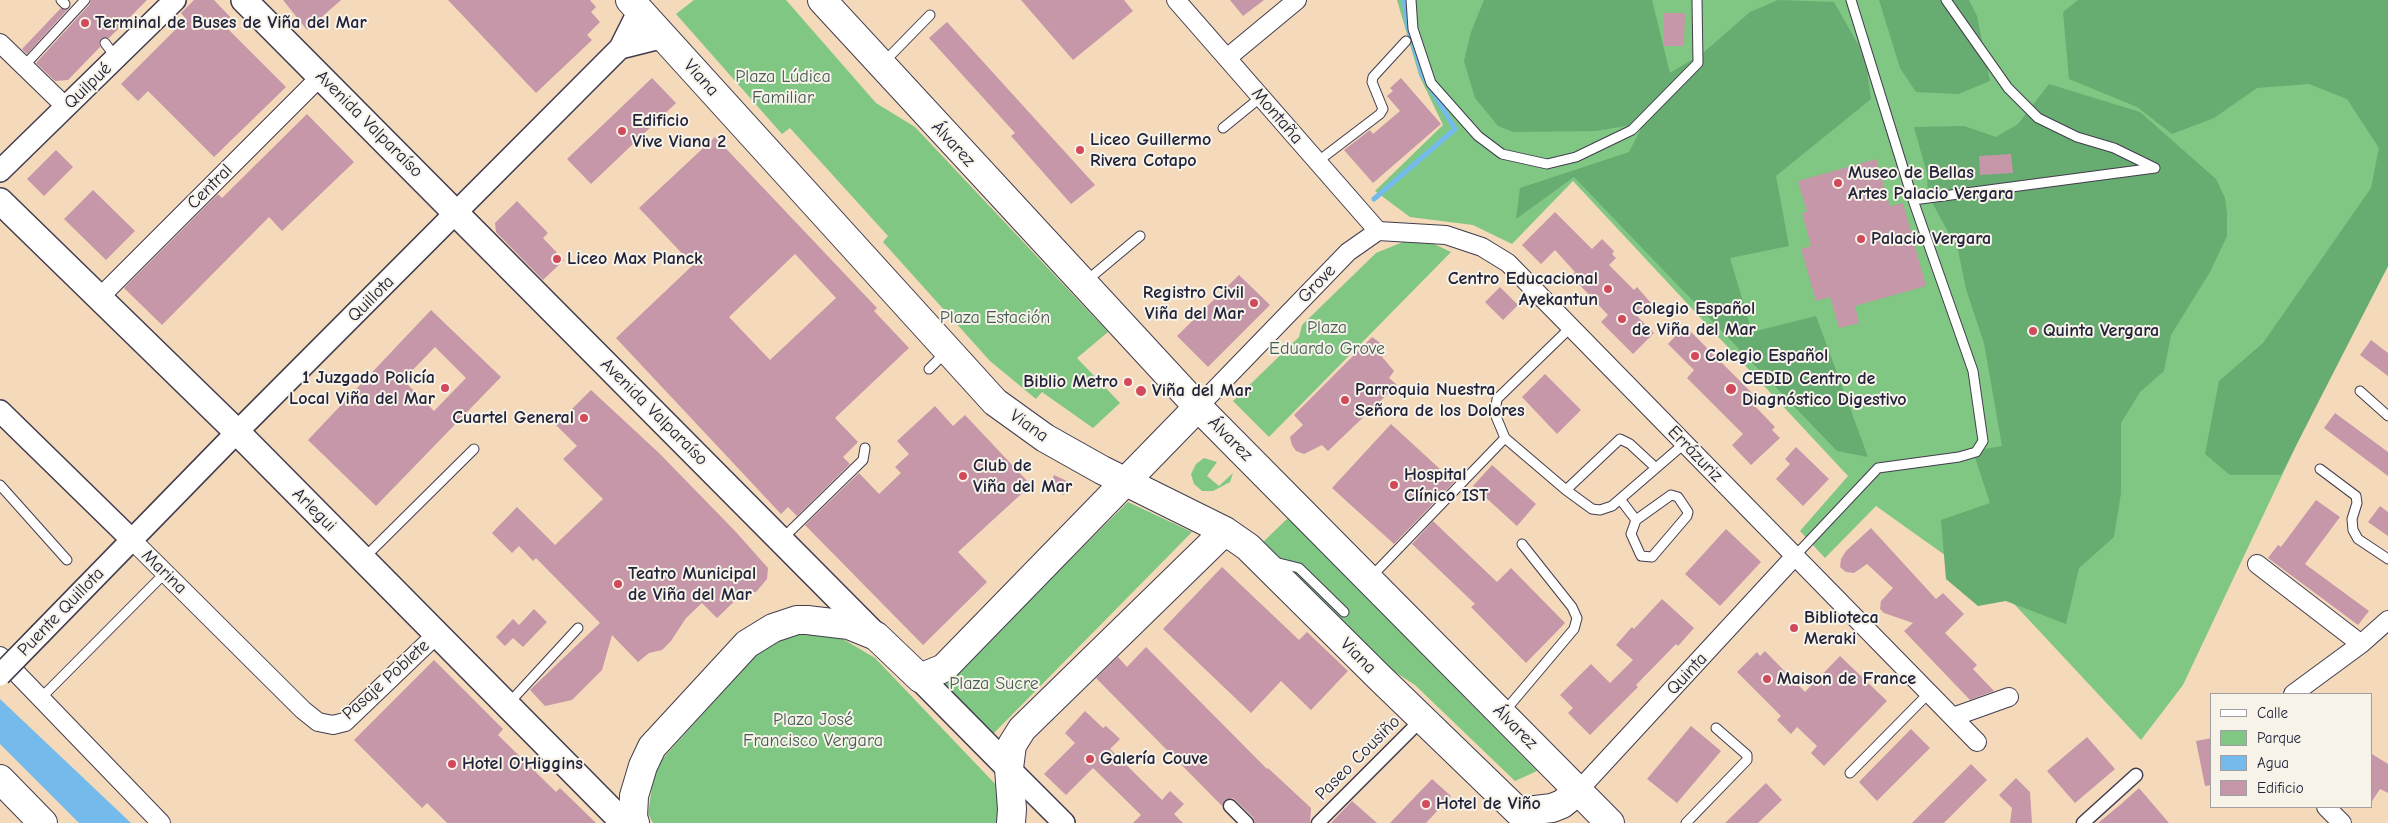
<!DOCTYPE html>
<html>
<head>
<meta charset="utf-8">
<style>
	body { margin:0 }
	#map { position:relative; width:2388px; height:823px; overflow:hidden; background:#f4d9bb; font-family:"Comic Neue",sans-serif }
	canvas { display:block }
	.legend { position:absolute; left:2210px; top:693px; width:162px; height:115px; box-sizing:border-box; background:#f7f3e8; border:1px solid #a29fa3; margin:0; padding:6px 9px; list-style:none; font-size:15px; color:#22223b }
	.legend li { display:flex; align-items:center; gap:10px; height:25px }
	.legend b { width:25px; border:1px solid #a29fa3 }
</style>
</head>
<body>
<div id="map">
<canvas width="2388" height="823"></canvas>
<ul class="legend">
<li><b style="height:6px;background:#fff"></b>Calle</li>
<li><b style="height:14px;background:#7fc783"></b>Parque</li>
<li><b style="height:14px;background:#74bbec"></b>Agua</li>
<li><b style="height:14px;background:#c597a8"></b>Edificio</li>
</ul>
</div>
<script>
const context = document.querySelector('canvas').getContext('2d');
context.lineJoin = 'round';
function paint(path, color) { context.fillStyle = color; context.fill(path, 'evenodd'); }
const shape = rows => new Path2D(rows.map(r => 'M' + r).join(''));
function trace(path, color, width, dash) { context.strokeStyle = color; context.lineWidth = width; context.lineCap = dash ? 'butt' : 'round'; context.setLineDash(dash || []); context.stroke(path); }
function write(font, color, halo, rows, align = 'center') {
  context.font = font + ' "Comic Neue",sans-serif'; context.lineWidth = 4; context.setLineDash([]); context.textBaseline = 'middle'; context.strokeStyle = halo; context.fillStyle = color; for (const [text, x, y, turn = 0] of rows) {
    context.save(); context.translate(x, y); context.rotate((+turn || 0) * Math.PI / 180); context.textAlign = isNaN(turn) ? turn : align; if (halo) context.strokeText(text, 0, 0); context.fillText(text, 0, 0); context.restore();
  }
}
paint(shape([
	[694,0,786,0,876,103,915,127,1108,332,1077,358,1120,403,1093,428,1042,392,1036,399,990,361,883,242,888,236,790,128,782,134,676,14],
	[1397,0,2388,0,2388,266,2320,395,2183,685,2141,740,2015,605,1876,506,1825,558,1800,531,1848,476,1573,181,1512,244,1473,225,1410,217,1375,191,1443,125,1419,75],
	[1403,242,1434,244,1451,252,1269,437,1233,401,1299,337,1302,325,1376,253],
	[1204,458,1217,462,1207,476,1219,486,1233,473,1230,482,1213,491,1202,491,1194,484,1191,474,1196,464],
	[1128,502,1192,532,993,734,945,684],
	[1288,518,1537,771,1515,781,1415,685,1378,661,1262,543],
	[793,634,838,636,875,658,999,788,1002,823,653,823,648,814,655,767,767,643]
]), '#7fc783');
paint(shape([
	[1484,0,1652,0,1670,73,1703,53,1750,12,1778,0,1834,2,1859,46,1867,71,1871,99,1776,176,1789,246,1730,258,1752,332,1816,316,1868,457,1837,451,1574,177,1516,219,1520,188,1629,152,1644,123,1596,131,1514,132,1498,126,1475,98,1464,61,1471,32],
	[1879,0,1969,0,1977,16,1990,81,1958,94,1916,92,1900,68],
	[2078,0,2388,0,2388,266,2281,475,2230,475,2205,454,2219,381,2263,343,2371,188,2379,148,2347,99,2309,84,2257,88,2214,118,2172,134,2137,107,2069,79,2063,12],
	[2049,84,2140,112,2216,179,2225,198,2227,213,2227,236,2210,272,2171,335,2164,371,2140,392,2121,423,2121,493,2114,537,2079,568,2066,624,2006,601,1978,606,1946,579,1941,520,1990,503,1973,451,2002,446,1984,343,1966,289,1958,250,1928,195,1927,174,1914,127,1964,126,1996,137,2018,124]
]), '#67ac71');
paint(shape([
	[0,699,131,823,79,823,0,744]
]), '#74bbec');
trace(shape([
	[1374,199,1455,129,1422,74,1408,26,1404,0]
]), '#74bbec', 5);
paint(shape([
	[91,0,147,0,109,38,101,38,99,43,100,47,68,80,55,81,36,63,90,4],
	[194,0,214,0,233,20,226,27,286,87,214,157,148,91,138,101,121,84,186,19,181,13],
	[283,0,341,0,307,30],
	[448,0,590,0,596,7,591,12,600,22,587,35,592,40,536,93],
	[1021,0,1124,0,1133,11,1073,60],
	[1230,0,1264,0,1243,16],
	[61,8,68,9,27,54,22,49],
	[1664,13,1685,13,1684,46,1664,46],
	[947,22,1095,185,1071,204,1011,136,1015,133,929,38],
	[652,78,676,103,591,184,567,159],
	[1401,78,1441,124,1373,183,1344,150,1370,130,1373,134,1400,111,1387,96,1393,91,1390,88],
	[307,114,354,162,282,231,269,217,162,325,124,288,218,194,222,198],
	[715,137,877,308,874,311,909,348,835,418,858,442,843,457,850,464,797,516,788,507,781,514,616,338,693,265,639,208],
	[795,254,836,298,770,360,729,317],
	[56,150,73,167,44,196,27,179],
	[2011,154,2013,173,1980,175,1979,156],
	[1876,159,1890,206,1903,203,1926,286,1855,306,1859,323,1839,328,1830,297,1816,301,1801,249,1811,246,1802,213,1807,212,1798,181],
	[93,190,135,231,106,260,64,219],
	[517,201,548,233,543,238,564,260,543,280,496,232,495,223],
	[1555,212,1592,249,1602,239,1614,251,1612,254,1616,258,1609,265,1634,290,1637,287,1651,303,1637,316,1654,333,1633,354,1601,322,1608,315,1576,281,1578,279,1573,274,1575,272,1555,250,1541,264,1522,245],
	[1239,275,1270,305,1208,367,1177,336],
	[1500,287,1518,305,1503,320,1485,302],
	[431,310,501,377,376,506,308,440],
	[435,347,466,378,434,411,403,380],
	[1685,326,1757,398,1752,403,1775,427,1772,430,1780,438,1751,465,1732,445,1743,434,1687,378,1694,370,1668,344],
	[1372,337,1383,345,1378,352,1394,371,1389,378,1397,385,1328,451,1322,445,1304,454,1296,451,1292,445,1290,437,1303,425,1294,415],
	[2371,340,2388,353,2388,376,2360,355],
	[1545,374,1581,410,1557,434,1522,397],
	[591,390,659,453,735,531,768,568,767,579,756,592,744,592,717,618,702,603,686,618,671,641,662,650,649,653,638,662,612,635,602,670,572,700,545,706,530,690,600,623,536,558,533,561,519,546,512,553,492,533,517,507,555,545,603,499,563,459,577,446,556,425],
	[935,406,953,426,965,415,1031,485,958,552,987,582,923,645,805,525,859,473,879,494,901,473,895,467,909,454,897,441],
	[2335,413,2388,452,2388,476,2324,428],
	[1391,424,1454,482,1394,544,1332,488],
	[1796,447,1829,479,1803,506,1776,479,1790,464,1785,459],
	[1492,465,1536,504,1517,526,1473,486],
	[1054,475,1069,482,1064,495,1049,489],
	[2316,500,2340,517,2305,564,2369,611,2358,625,2268,558,2278,545,2281,547],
	[2380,506,2388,512,2388,536,2368,522],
	[1433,521,1497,582,1511,568,1565,623,1526,663,1471,607,1475,604,1412,544],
	[1871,528,1936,599,1943,593,1964,614,1945,633,1977,665,1973,669,1994,691,1970,700,1904,631,1913,623,1884,613,1880,609,1881,601,1893,588,1867,564,1854,573,1846,572,1840,567,1841,559,1846,551],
	[1726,529,1761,562,1720,606,1685,574],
	[1222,567,1299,640,1307,632,1348,671,1311,710,1281,681,1251,713,1163,629],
	[1662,599,1694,628,1678,646,1676,644,1636,685,1638,687,1590,735,1568,713,1573,708,1560,695,1591,664,1610,683,1633,660,1616,645,1632,627,1634,629],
	[534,609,547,622,523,647,513,638,505,646,496,637,513,619,519,625],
	[1146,647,1267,769,1268,768,1311,808,1310,823,1255,823,1253,817,1233,798,1225,800,1222,806,1096,678,1118,657,1127,667],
	[1765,651,1805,692,1840,656,1887,701,1824,766,1811,753,1817,746,1797,727,1791,734,1777,720,1781,716,1737,672,1757,652,1760,656],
	[434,660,503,729,498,735,556,792,560,788,596,823,447,823,427,803,422,808,354,740],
	[1085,711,1103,728,1106,726,1120,739,1110,749,1162,800,1170,791,1184,804,1174,814,1183,823,1133,823,1141,815,1093,768,1066,795,1044,774,1075,743,1065,733],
	[1691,726,1721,751,1677,803,1647,779],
	[1911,729,1930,748,1877,801,1859,782],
	[2087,737,2115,769,2075,803,2047,771],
	[2212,738,2212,785,2205,786,2196,741],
	[2372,754,2388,764,2388,793,2380,789,2372,801],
	[1971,764,1987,780,1944,823,1912,823],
	[2016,778,2030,792,2032,823,2010,823,2012,808,1999,795],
	[1432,779,1451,796,1426,823,1390,823],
	[1766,783,1782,800,1758,823,1725,823],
	[2139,788,2169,823,2098,823,2120,805],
	[1352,801,1377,823,1331,823]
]), '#c597a8');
const service = shape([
	[61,0,65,4],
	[1411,0,1413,29,1431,83,1478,136,1502,154,1547,164,1576,157,1632,130,1698,63,1697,0],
	[1946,0,2008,88,2038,118,2077,137,2114,148,2155,168],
	[105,43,117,59],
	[883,63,930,15],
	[24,66,85,0],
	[1223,128,1261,97],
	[1317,162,1380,114,1383,109,1372,82,1373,77,1406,41],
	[1913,200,2155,168],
	[1085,282,1140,236],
	[1571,327,1497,399,1495,414,1505,438,1566,490,1592,509,1600,510,1612,506,1685,443],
	[929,369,947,351],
	[2360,391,2388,416],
	[2320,469,2356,496,2357,503,2352,519,2353,530,2358,539,2388,559],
	[0,485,67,560],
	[1566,490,1620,439,1630,444,1656,468],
	[1671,495,1678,497,1688,512,1687,516,1652,557,1641,556,1631,534,1636,520,1671,495],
	[1620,499,1636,520],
	[781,540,863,460,865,448],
	[1795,556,1878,468,1959,457,1976,452,1983,441,1973,371,1913,200,1851,0],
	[364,558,474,449],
	[1275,562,1299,568,1344,612],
	[1371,577,1505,438],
	[41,698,166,572],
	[509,703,578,628],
	[1504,712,1574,629,1577,618,1572,607,1522,544],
	[1850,773,1929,693],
	[1686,823,1747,760,1747,755,1716,728]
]);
const pedestrian = shape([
	[1230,806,1247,823],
	[1318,823,1423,718],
	[2083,823,2136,775]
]);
const minor = shape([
	[1176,0,1378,231],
	[0,43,66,107],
	[1227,58,1297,0],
	[1378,231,1446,235,1482,247,1508,263,1977,742],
	[99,298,321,76],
	[1198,407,1348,252,1378,231],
	[132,540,303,710,318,722,333,725,345,722,438,633],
	[2257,564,2361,644],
	[0,656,161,823],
	[2293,694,2361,644,2388,620],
	[1953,717,2009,697],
	[1578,791,1795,556],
	[2326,807,2342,823]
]);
const tertiary = shape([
	[620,48,664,37],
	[0,171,175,0],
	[0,411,132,540],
	[41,633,237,432,620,48,639,10],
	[1009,768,1064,823]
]);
const secondary = shape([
	[244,0,876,636],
	[0,201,237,432,624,823],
	[920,678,1009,768]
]);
const primary = shape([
	[630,0,995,402,1045,438,1102,470,1225,531,1248,547,1379,677,1530,823],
	[822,0,1198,407,1610,823],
	[0,779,43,823],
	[1519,812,1552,808,1562,804,1578,791],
	[635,823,633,817,634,796,643,766,652,747,747,644,773,628,797,620,807,620,849,625,876,636,920,678,944,668,1198,407],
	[1011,823,1012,809,1009,768,1012,745,1022,729,1225,531]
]);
trace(service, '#423d4e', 11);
trace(pedestrian, '#423d4e', 15);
trace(minor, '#423d4e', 20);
trace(tertiary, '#423d4e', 24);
trace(secondary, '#423d4e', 28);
trace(primary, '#423d4e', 30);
trace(service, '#fff', 9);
trace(pedestrian, '#fff', 12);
trace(minor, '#fff', 18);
trace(tertiary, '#fff', 21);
trace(secondary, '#fff', 25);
trace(primary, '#fff', 28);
const tertiaryBridge = shape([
	[0,675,41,633]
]);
trace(tertiaryBridge, '#423d4e', 24, []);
trace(tertiaryBridge, '#fff', 21);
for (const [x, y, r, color] of [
	[85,23,5,"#d1495b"],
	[622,131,5,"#d1495b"],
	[1080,150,5,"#d1495b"],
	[1838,183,5,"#d1495b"],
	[1861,239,5,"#d1495b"],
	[557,259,5,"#d1495b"],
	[1608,289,5,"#d1495b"],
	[1254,303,5,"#d1495b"],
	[1622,319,5,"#d1495b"],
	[2033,331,5,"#d1495b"],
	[1695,356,5,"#d1495b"],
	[1128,382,5,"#d1495b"],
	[445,388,5,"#d1495b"],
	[1731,389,6,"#d1495b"],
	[1141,391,6,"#d1495b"],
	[1345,400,5,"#d1495b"],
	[584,418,5,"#d1495b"],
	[963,476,5,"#d1495b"],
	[1394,485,5,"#d1495b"],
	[618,584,5,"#d1495b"],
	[1794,628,5,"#d1495b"],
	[1767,679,5,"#d1495b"],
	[1090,759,5,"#d1495b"],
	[452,764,5,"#d1495b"],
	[1426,804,5,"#d1495b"]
]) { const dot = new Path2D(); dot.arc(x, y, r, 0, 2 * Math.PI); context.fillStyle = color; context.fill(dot); trace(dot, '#f7f3e8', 2); }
write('bold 18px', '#22223b', '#f7f3e8', [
	["Terminal de Buses de Viña del Mar",95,23],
	["Edificio",632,121],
	["Vive Viana 2",632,142],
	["Liceo Guillermo",1090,140],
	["Rivera Cotapo",1090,161],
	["Museo de Bellas",1848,173],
	["Artes Palacio Vergara",1848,194],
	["Palacio Vergara",1871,239],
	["Liceo Max Planck",567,259],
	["Centro Educacional",1598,279,"right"],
	["Ayekantun",1598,300,"right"],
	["Registro Civil",1244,293,"right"],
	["Viña del Mar",1244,314,"right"],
	["Colegio Español",1632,309],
	["de Viña del Mar",1632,330],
	["Quinta Vergara",2043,331],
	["Colegio Español",1705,356],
	["1 Juzgado Policía",435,378,"right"],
	["Local Viña del Mar",435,399,"right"],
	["CEDID Centro de",1742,379],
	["Diagnóstico Digestivo",1742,400],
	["Biblio Metro",1118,382,"right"],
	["Parroquia Nuestra",1355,390],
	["Señora de los Dolores",1355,411],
	["Viña del Mar",1152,391],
	["Cuartel General",574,418,"right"],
	["Club de",973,466],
	["Viña del Mar",973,487],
	["Hospital",1404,475],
	["Clínico IST",1404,496],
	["Teatro Municipal",628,574],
	["de Viña del Mar",628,595],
	["Biblioteca",1804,618],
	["Meraki",1804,639],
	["Maison de France",1777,679],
	["Galería Couve",1100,759],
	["Hotel O'Higgins",462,764],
	["Hotel de Viño",1436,804]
], 'left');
write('18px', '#435c54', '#f7f3e8', [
	["Plaza Lúdica",783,77],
	["Familiar",783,98],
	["Plaza Estación",995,318],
	["Plaza",1327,328],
	["Eduardo Grove",1327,349],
	["Plaza Sucre",994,684],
	["Plaza José",813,720],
	["Francisco Vergara",813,741]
]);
write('18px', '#22223b', '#f7f3e8', [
	["Viana",701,78,48],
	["Quilpué",88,86,-44],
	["Montaña",1277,116,49],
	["Avenida Valparaíso",369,124,45],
	["Álvarez",953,144,47],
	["Central",210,187,-45],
	["Grove",1317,284,-46],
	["Quillota",371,299,-45],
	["Avenida Valparaíso",654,412,45],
	["Viana",1029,426,35],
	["Álvarez",1230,439,45],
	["Errázuriz",1695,454,46],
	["Arlegui",314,510,45],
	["Marina",164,572,44],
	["Puente Quillota",61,612,-46],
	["Viana",1358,656,45],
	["Quinta",1687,674,-47],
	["Pasaje Poblete",386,680,-42],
	["Álvarez",1515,727,45],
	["Paseo Cousiño",1358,758,-45]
]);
</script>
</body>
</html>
